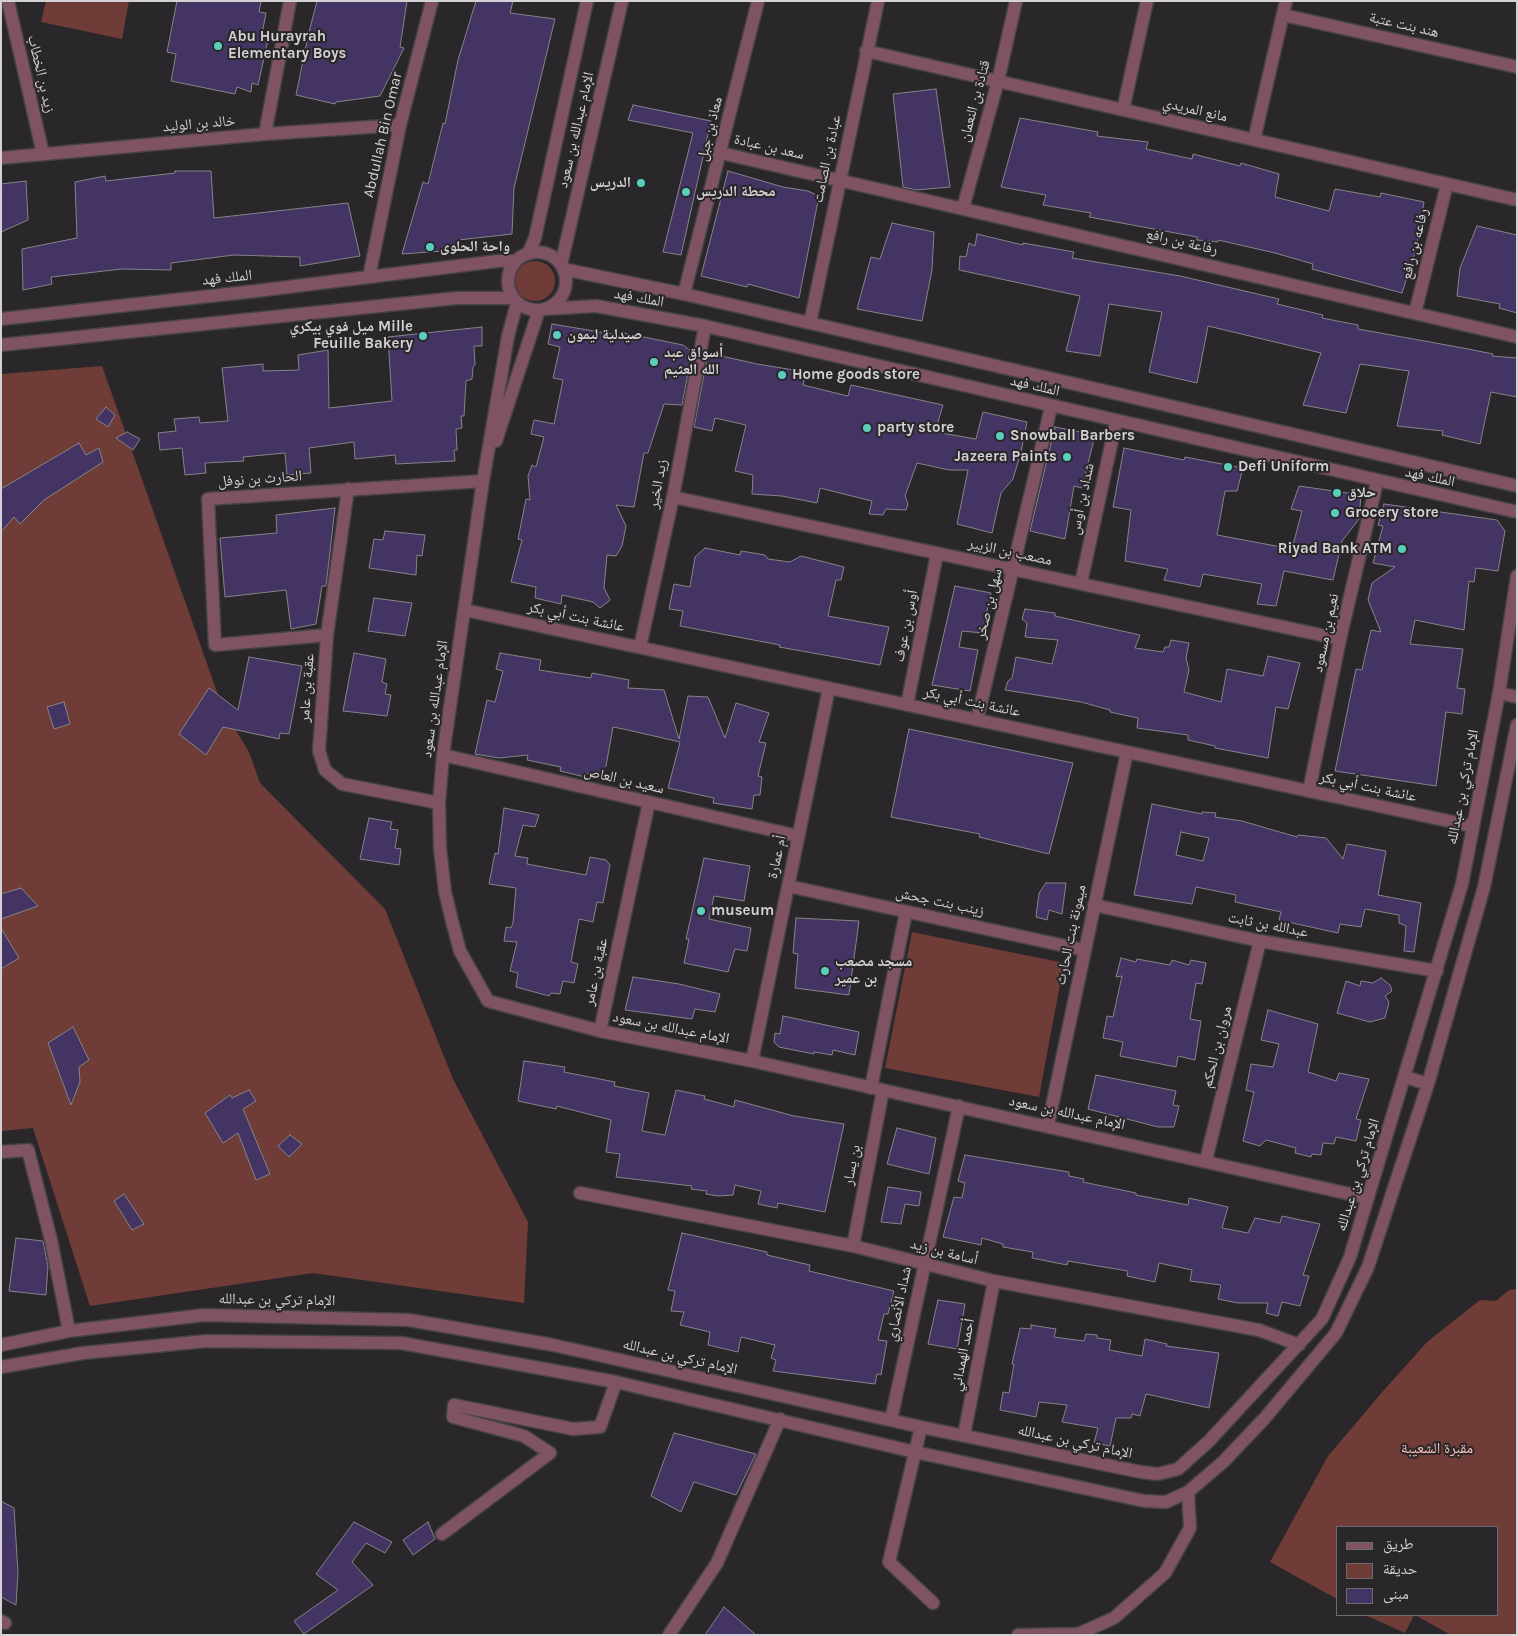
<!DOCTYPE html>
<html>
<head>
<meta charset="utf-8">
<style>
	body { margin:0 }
	#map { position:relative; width:1518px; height:1636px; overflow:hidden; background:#292729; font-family:Karla,"Noto Naskh Arabic",sans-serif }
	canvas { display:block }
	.frame { position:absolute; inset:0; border:2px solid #d3d1d3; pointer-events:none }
	.legend { position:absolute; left:1336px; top:1526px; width:162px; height:90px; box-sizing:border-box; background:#292729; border:1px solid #6d6b6d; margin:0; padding:6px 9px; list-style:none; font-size:15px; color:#d3d1d3 }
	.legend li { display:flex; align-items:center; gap:10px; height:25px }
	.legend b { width:25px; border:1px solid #6d6b6d }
</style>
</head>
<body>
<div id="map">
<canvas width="1518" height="1636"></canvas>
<div class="frame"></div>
<ul class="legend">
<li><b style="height:6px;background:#7f5363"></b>طريق</li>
<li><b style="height:14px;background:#703c37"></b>حديقة</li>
<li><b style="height:14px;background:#443463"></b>مبنى</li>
</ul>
</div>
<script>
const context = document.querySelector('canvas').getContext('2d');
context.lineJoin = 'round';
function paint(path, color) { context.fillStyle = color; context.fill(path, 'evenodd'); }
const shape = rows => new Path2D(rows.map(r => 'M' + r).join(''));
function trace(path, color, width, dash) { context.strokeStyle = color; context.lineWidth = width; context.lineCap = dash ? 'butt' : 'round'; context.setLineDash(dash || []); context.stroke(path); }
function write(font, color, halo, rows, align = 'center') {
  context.font = font + ' Karla,"Noto Naskh Arabic",sans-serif'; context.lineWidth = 4; context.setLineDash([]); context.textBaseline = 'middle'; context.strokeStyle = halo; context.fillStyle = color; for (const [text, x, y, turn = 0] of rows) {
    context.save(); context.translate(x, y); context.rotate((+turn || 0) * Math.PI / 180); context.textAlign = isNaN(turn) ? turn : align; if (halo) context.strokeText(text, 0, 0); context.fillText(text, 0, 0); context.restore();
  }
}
paint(shape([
	[46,1,129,1,122,39,41,22],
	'515 281a20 20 0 1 1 40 0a20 20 0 1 1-40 0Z',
	[102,366,223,709,249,752,260,783,385,909,453,1079,528,1222,524,1303,313,1273,90,1306,33,1128,1,1131,1,374],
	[912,932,1064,963,1039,1097,885,1068],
	[1517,1289,1517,1635,1451,1635,1415,1615,1497,1615,1497,1527,1337,1527,1337,1599,1270,1562,1328,1456,1384,1390,1427,1342,1480,1300,1496,1301,1509,1290],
	[1365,1615,1414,1615,1405,1633]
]), '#703c37');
const building = shape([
	[177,1,261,1,259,12,266,13,261,39,268,40,258,85,252,83,251,92,237,87,235,94,171,81,176,54,167,52,177,1],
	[317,1,407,1,400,47,404,48,380,96,336,102,335,104,296,95,308,36,317,1],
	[476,1,513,1,510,13,555,19,514,188,512,234,458,240,457,250,402,254,423,182,428,184,443,123,445,124,458,60,476,1],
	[936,89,950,187,916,190,903,187,893,94,936,89],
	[633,105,711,121,681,255,663,252,693,133,628,120,633,105],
	[1020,118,1098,132,1097,136,1148,142,1146,149,1192,159,1193,154,1240,166,1241,163,1279,174,1275,197,1329,211,1335,189,1380,197,1381,193,1424,202,1416,249,1402,293,1312,269,1313,264,1275,253,1218,240,1218,242,1197,240,1197,237,1089,217,1091,213,1043,205,1046,195,1001,187,1020,118],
	[175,171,211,171,214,218,348,203,360,256,300,266,300,257,234,255,171,263,171,270,122,269,51,277,52,284,23,290,22,249,77,238,75,182,105,176,106,181,175,173,175,171],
	[728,171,783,187,808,191,819,196,799,298,748,284,747,287,701,276,728,171],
	[26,181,28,220,1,232,1,184,26,181],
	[892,223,934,232,932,270,922,321,857,309,871,257,880,259,892,223],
	[1477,226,1517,235,1517,313,1499,308,1500,304,1457,296,1460,268,1477,226],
	[977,234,1023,245,1023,243,1074,252,1072,258,1180,276,1279,299,1277,304,1323,315,1322,318,1358,325,1358,329,1463,348,1493,354,1492,356,1517,358,1517,397,1491,392,1480,444,1442,435,1443,431,1397,426,1409,371,1360,364,1346,413,1303,405,1321,353,1208,326,1197,383,1149,372,1162,312,1109,304,1100,356,1066,351,1080,296,959,270,960,256,966,257,969,243,975,246,977,234],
	[552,324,624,336,624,333,683,345,692,352,682,405,664,404,648,453,644,453,634,507,616,505,626,526,622,546,616,556,607,555,604,588,610,600,600,608,593,602,562,595,561,604,535,598,536,587,511,582,522,540,518,539,526,499,530,500,528,476,532,465,536,467,544,437,531,434,534,420,554,424,563,380,553,378,560,347,548,344,552,324],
	[482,327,482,346,474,346,475,365,473,367,472,379,466,381,464,416,461,416,462,428,456,429,457,450,454,450,455,461,396,464,395,455,355,459,354,442,309,448,311,473,287,475,285,453,243,457,244,461,205,463,206,473,185,475,182,448,160,450,158,433,176,431,174,419,199,417,200,423,228,421,222,368,263,364,263,371,299,370,298,355,328,350,329,408,392,401,388,337,482,327],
	[708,353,757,364,806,372,803,385,848,396,851,385,943,405,935,432,976,439,983,412,1027,422,1021,452,1013,479,1001,493,992,533,957,524,968,470,949,470,917,463,905,496,908,504,906,510,886,509,883,515,869,514,872,501,820,488,817,503,782,496,752,494,753,475,735,471,746,425,715,418,712,431,694,427,708,353],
	[106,407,115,415,108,427,96,419,106,407],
	[1055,427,1095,435,1082,488,1074,486,1065,539,1030,531,1055,427],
	[127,432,140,439,133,450,116,438,127,432],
	[79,443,86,455,99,448,103,462,44,500,20,524,14,517,1,532,1,489,79,443],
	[1124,448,1184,460,1185,457,1243,468,1237,491,1225,491,1217,535,1292,549,1302,511,1291,509,1299,486,1361,495,1359,519,1342,541,1333,580,1284,571,1276,606,1257,604,1262,584,1203,574,1200,587,1164,580,1168,569,1125,561,1131,510,1113,507,1124,448],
	[1384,504,1497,520,1505,531,1498,571,1476,568,1474,582,1469,581,1464,630,1415,620,1410,644,1463,649,1457,688,1465,689,1462,714,1446,712,1436,786,1335,771,1356,669,1362,670,1371,630,1381,632,1368,600,1372,583,1395,567,1373,563,1383,526,1378,525,1384,504],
	[335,508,326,586,322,586,316,624,291,629,286,590,225,597,220,538,277,533,276,515,335,508],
	[385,531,425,535,422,556,417,555,416,575,369,568,374,539,383,540,385,531],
	[705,548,740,555,741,551,765,555,768,559,790,562,801,556,844,567,841,580,836,580,828,616,889,627,880,665,779,647,780,645,680,626,683,611,669,609,674,584,690,587,695,557,705,548],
	[955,586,991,593,982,633,962,631,959,647,978,650,970,691,932,685,955,586],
	[374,598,412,603,405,636,368,631,374,598],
	[1025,609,1055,613,1055,616,1140,635,1135,648,1163,652,1165,647,1169,647,1171,640,1189,643,1186,658,1189,670,1184,692,1221,702,1227,669,1263,676,1268,656,1300,663,1288,709,1276,707,1268,758,1215,748,1215,746,1188,740,1188,735,1137,728,1138,718,1110,712,1110,710,1081,702,1005,690,1008,681,1012,678,1016,657,1052,664,1058,640,1025,637,1027,623,1022,619,1025,609],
	[354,653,386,659,382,682,387,684,385,694,391,695,387,716,343,711,354,653],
	[500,653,541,660,539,670,591,678,592,673,629,680,628,688,664,690,679,739,688,696,708,697,725,738,736,703,769,713,759,742,766,743,758,776,762,777,760,795,754,795,752,809,713,803,714,798,668,788,680,742,628,730,613,727,606,766,597,776,587,773,585,777,560,771,561,767,527,760,528,755,499,758,475,754,487,700,495,702,503,671,496,669,500,653],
	[249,657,302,666,289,734,280,733,279,739,223,727,206,755,179,734,209,688,238,710,249,657],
	[64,702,70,724,54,729,47,707,64,702],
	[909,729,1073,763,1049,854,979,837,980,834,891,817,909,729],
	[1152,804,1202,814,1202,812,1216,813,1215,817,1242,821,1297,837,1298,835,1326,838,1343,859,1347,844,1386,851,1378,895,1421,903,1414,952,1404,951,1406,926,1399,923,1399,915,1365,909,1361,927,1340,924,1338,933,1279,920,1281,912,1235,902,1236,895,1196,887,1192,904,1134,895,1152,804],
	[1181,832,1209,838,1203,861,1176,855,1181,832],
	[504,808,539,815,535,827,523,825,515,856,528,858,527,864,586,875,590,857,606,860,610,865,603,903,597,902,593,922,579,919,571,962,578,964,574,983,563,981,560,994,551,993,549,996,516,987,518,973,510,971,517,942,504,941,506,927,511,928,513,923,516,888,489,884,495,853,498,854,504,808],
	[369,818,392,822,390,829,398,830,395,848,401,849,399,865,360,859,369,818],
	[704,858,750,866,744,901,714,896,709,919,751,928,747,951,735,949,728,972,684,963,689,939,686,939,704,858],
	[1046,883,1066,883,1062,914,1049,910,1047,920,1036,917,1039,893,1046,883],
	[21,888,38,906,1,919,1,894,21,888],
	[796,918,859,921,849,995,795,988,798,954,793,953,796,918],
	[1,928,19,958,1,969,1,928],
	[1121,958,1136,962,1137,959,1170,965,1172,960,1189,965,1191,960,1206,963,1202,984,1196,983,1190,1019,1201,1021,1195,1060,1178,1056,1176,1067,1120,1056,1123,1042,1103,1038,1107,1016,1113,1017,1122,976,1116,977,1121,958],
	[633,977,679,984,720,994,715,1012,695,1009,692,1019,625,1010,633,977],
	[1381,978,1390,985,1392,991,1385,996,1389,1002,1385,1018,1370,1022,1337,1013,1346,981,1360,986,1361,981,1373,983,1381,978],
	[1268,1010,1318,1024,1308,1072,1336,1081,1339,1073,1369,1079,1356,1119,1361,1120,1356,1141,1336,1137,1334,1144,1323,1143,1321,1155,1312,1154,1311,1157,1295,1153,1296,1148,1266,1140,1260,1146,1243,1141,1254,1092,1246,1090,1251,1064,1273,1067,1279,1044,1261,1040,1268,1010],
	[783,1016,859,1032,855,1055,833,1050,832,1055,814,1052,814,1054,779,1047,774,1042,775,1033,780,1034,783,1016],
	[73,1027,89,1060,79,1067,80,1082,71,1105,48,1043,73,1027],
	[524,1061,565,1067,564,1072,615,1082,614,1086,649,1093,642,1131,665,1135,676,1090,705,1096,704,1099,734,1107,735,1100,794,1116,844,1124,825,1212,778,1203,777,1208,758,1204,761,1191,735,1185,733,1195,718,1196,706,1194,707,1191,691,1189,692,1186,616,1177,620,1154,606,1152,611,1120,557,1106,556,1109,518,1101,524,1061],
	[1096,1075,1176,1091,1173,1105,1179,1106,1174,1127,1158,1127,1088,1109,1096,1075],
	[249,1090,256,1101,243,1109,270,1174,256,1180,238,1133,223,1143,205,1113,230,1095,232,1098,249,1090],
	[897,1128,936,1138,929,1174,887,1164,897,1128],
	[290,1135,302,1144,289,1157,278,1146,290,1135],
	[965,1155,1069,1172,1069,1176,1084,1179,1083,1182,1136,1193,1136,1195,1188,1205,1189,1198,1228,1207,1222,1228,1248,1233,1255,1218,1280,1223,1282,1216,1320,1224,1303,1275,1309,1276,1300,1306,1282,1302,1278,1316,1266,1313,1268,1303,1238,1303,1218,1299,1221,1285,1190,1281,1192,1270,1159,1263,1155,1282,1127,1276,1128,1271,1068,1261,1067,1265,1032,1258,1033,1252,1003,1247,1003,1244,982,1238,981,1245,943,1237,954,1197,962,1198,965,1183,958,1181,965,1155],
	[888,1187,921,1192,919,1206,905,1204,901,1224,881,1222,888,1187],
	[124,1194,144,1224,132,1230,114,1201,124,1194],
	[682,1233,767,1252,767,1255,810,1265,809,1271,894,1291,888,1314,884,1314,878,1340,887,1341,881,1375,877,1374,875,1384,773,1371,776,1360,771,1358,775,1345,741,1337,738,1352,708,1345,710,1332,680,1325,684,1312,671,1311,675,1291,668,1290,682,1233],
	[16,1238,43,1241,48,1266,46,1295,9,1291,16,1238],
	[938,1300,965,1304,957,1349,928,1344,938,1300],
	[1031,1325,1056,1329,1054,1337,1084,1341,1086,1334,1097,1335,1097,1338,1111,1340,1109,1350,1142,1356,1145,1339,1167,1344,1166,1346,1219,1353,1209,1408,1146,1394,1140,1416,1132,1414,1131,1418,1116,1418,1110,1446,1094,1443,1098,1428,1062,1422,1067,1405,1039,1402,1036,1417,1000,1410,1003,1392,1009,1393,1014,1364,1012,1364,1020,1328,1031,1329,1031,1325],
	[674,1433,756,1454,736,1495,694,1482,681,1512,651,1496,674,1433],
	[1,1501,14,1508,18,1573,16,1605,1,1597,1,1501],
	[354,1522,392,1542,385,1553,366,1543,352,1562,373,1585,304,1634,294,1621,338,1590,316,1574,354,1522],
	[428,1522,435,1539,413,1555,403,1540,428,1522],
	[724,1607,756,1635,705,1635,724,1607]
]);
paint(building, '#443463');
trace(building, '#858487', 1);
const minor = shape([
	[8,1,43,154],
	[1283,15,1517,67],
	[866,51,1517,200],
	[1123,110,1147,1],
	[265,134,290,1],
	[1254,140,1286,1],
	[721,153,1517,337],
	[1,158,265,134,400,125],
	[963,208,998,81,1016,1],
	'508 281a29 29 0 1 1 58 0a29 29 0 1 1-58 0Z',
	[528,254,535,238,587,1],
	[561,265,622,1],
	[563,269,684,294,1517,486],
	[369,277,400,125,432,1],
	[684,294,758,1],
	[517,303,508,336,483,481,443,755,439,803,440,848,445,892,452,921,460,951,488,1001,600,1031,752,1061,1368,1198],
	[545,309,596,306,705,326,1517,512],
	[1415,313,1447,184],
	[1,319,256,291,498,261,516,261],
	[810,323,878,1],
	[1,345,457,298,513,298],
	[496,441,539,310],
	[348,489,327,635,319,751,325,770,342,784,439,803],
	[673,497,1340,639],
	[1081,583,1116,422],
	[465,610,1472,826],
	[327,635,215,645,208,499,483,481],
	[640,647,673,497,705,326],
	[1499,693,1517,697],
	[907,705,937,554],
	[977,720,1051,407],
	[443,755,798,836],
	[1309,791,1340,639,1377,482],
	[788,886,1084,950],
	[1094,905,1260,941,1437,971],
	[600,1031,649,802],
	[752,1061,829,688],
	[1405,1077,1428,1084],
	[871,1088,906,912],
	[1048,1125,1127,752],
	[1,1152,28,1150,51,1240,69,1331],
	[1206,1160,1260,941],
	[580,1193,853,1246,994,1281,1259,1330,1299,1345],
	[853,1246,883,1090],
	[1,1345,69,1331,204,1315,409,1320,553,1345,921,1427,1141,1472,1158,1474,1178,1469,1209,1441,1322,1319,1350,1257,1462,884,1499,693,1517,576],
	[1,1367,83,1353,207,1341,401,1343,616,1382,915,1452,1144,1501,1166,1502,1188,1492,1223,1462,1264,1419,1336,1333,1368,1267,1428,1084,1484,887,1517,725],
	[891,1420,959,1106],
	[921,1427,889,1562,933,1603],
	[964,1435,994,1281],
	[442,1534,550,1453,524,1436,453,1417,454,1405,573,1429,600,1427,616,1382],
	[1,1621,5,1623],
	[669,1635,717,1563,780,1419],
	[1018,1635,1076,1634],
	[1076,1635,1114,1618,1165,1573,1190,1528,1188,1492]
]);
trace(minor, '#444244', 15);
trace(minor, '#7f5363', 12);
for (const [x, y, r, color] of [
	[218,46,5,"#5acebd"],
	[641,183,5,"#5acebd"],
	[686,192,5,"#5acebd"],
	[430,247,5,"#5acebd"],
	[557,335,5,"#5acebd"],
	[423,336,5,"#5acebd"],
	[654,362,5,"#5acebd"],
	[782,375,5,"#5acebd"],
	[867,428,5,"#5acebd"],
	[1000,436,5,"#5acebd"],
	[1067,457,5,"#5acebd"],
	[1228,467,5,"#5acebd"],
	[1337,493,5,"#5acebd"],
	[1335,513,5,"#5acebd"],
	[1402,549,5,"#5acebd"],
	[701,911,5,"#5acebd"],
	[825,971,5,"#5acebd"]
]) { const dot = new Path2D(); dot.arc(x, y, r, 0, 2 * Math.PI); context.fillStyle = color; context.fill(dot); trace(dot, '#292729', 2); }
write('15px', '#d3d1d3', '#292729', [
	["هند بنت عتبة",1404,25,13],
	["زيد بن الخطاب",41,74,77],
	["قتادة بن النعمان",975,101,-75],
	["مانع المريدي",1195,110,13],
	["خالد بن الوليد",199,124,-5],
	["معاذ بن جبل",710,129,-76],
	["الإمام عبدالله بن سعود",576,130,-77],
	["Abdullah Bin Omar",383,135,-77],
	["سعد بن عبادة",769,147,13],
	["عبادة بن الصامت",827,159,-78],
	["رفاعة بن رافع",1182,242,13],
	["رفاعه بن رافع",1415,244,-76],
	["الملك فهد",227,278,-6],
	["الملك فهد",639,298,10],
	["الملك فهد",1035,386,13],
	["الملك فهد",1430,477,12],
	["الحارث بن نوفل",260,479,-4],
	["زيد الخير",658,484,-79],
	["شداد بن أوس",1082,499,-78],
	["مصعب بن الزبير",1010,552,12],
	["سهل بن صخر",989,604,-76],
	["عائشة بنت أبي بكر",576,617,12],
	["أوس بن عوف",906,626,-79],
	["نعيم بن مسعود",1326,633,-78],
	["عقبة بن عامر",307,688,-86],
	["الإمام عبدالله بن سعود",435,699,-82],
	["عائشة بنت أبي بكر",972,702,12],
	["سعيد بن العاص",624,780,13],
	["عائشة بنت أبي بكر",1368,787,12],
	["الإمام تركي بن عبدالله",1463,787,-79],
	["أم عمارة",777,857,-78],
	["زينب بنت جحش",940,902,12],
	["عبدالله بن ثابت",1268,925,11],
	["ميمونة بنت الحارث",1071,935,-78],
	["عقبة بن عامر",596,972,-78],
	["الإمام عبدالله بن سعود",671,1028,11],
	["مروان بن الحكم",1217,1047,-76],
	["الإمام عبدالله بن سعود",1067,1113,12],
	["بن يسار",852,1165,-79],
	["الإمام تركي بن عبدالله",1358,1175,-73],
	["أسامة بن زيد",944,1252,14],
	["الإمام تركي بن عبدالله",277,1300,1],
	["شداد الأنصاري",899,1304,-78],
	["أحمد الهمداني",963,1355,-79],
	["الإمام تركي بن عبدالله",680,1357,13],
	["الإمام تركي بن عبدالله",1075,1442,12]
]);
write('bold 15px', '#d3d1d3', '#292729', [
	["Abu Hurayrah",228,37],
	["Elementary Boys",228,54],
	["الدريس",631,183,"right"],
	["محطة الدريس",696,192],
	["واحة الحلوى",440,247],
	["ميل فوي بيكري Mille",413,327,"right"],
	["Feuille Bakery",413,344,"right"],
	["صيدلية ليمون",567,335],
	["أسواق عبد",664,353],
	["الله العثيم",664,370],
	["Home goods store",792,375],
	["party store",877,428],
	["Snowball Barbers",1010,436],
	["Jazeera Paints",1057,457,"right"],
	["Defi Uniform",1238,467],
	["حلاق",1347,493],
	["Grocery store",1345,513],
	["Riyad Bank ATM",1392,549,"right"],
	["museum",711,911],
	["مسجد مصعب",835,962],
	["بن عمير",835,979]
], 'left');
write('15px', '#fac2bb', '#292729', [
	["مقبرة الشعيبة",1437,1449]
]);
</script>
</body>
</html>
